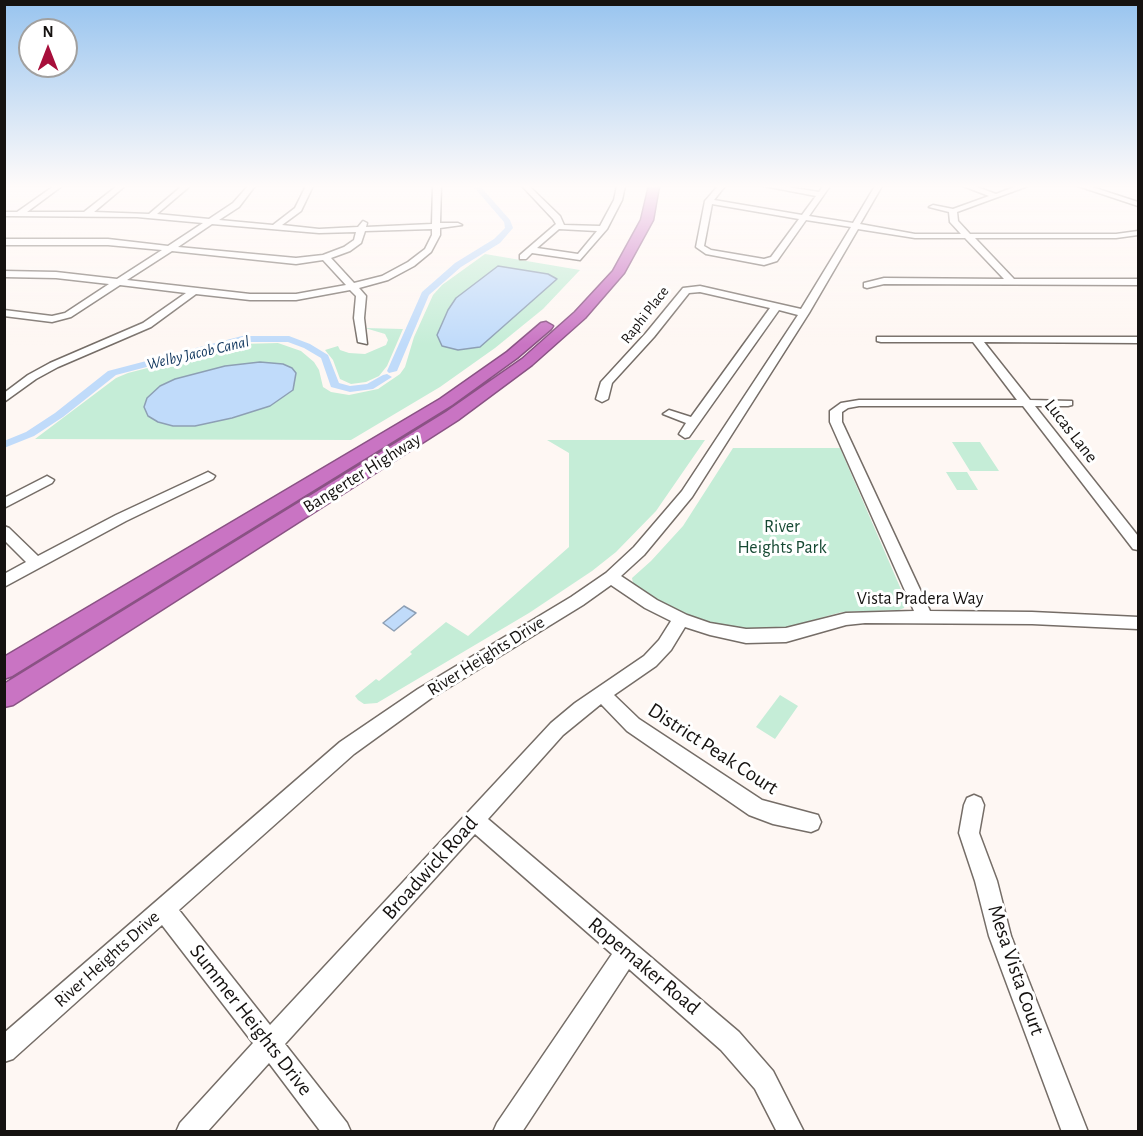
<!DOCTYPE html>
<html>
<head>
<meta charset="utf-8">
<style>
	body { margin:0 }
	#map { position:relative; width:1143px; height:1136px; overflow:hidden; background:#fef7f3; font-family:"Alegreya Sans",sans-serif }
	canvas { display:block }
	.frame { position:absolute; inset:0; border:6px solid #151210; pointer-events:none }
	.north { position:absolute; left:18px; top:18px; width:60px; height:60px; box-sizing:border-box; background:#fff; border:2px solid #a1a09f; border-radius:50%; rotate:0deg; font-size:16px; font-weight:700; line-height:24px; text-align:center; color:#151210 }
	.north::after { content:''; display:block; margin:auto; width:21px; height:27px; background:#a70f3b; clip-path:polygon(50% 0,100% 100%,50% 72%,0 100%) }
</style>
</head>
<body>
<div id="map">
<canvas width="1143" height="1136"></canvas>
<div class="frame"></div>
<div class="north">N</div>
</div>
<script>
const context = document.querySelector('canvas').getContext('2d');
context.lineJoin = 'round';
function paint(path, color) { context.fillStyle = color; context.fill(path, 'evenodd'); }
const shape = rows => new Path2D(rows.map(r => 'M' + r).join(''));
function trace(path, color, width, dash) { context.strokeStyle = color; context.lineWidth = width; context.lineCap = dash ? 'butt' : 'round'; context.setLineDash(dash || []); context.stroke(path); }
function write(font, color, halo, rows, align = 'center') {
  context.font = font + ' "Alegreya Sans",sans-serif'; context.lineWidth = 6; context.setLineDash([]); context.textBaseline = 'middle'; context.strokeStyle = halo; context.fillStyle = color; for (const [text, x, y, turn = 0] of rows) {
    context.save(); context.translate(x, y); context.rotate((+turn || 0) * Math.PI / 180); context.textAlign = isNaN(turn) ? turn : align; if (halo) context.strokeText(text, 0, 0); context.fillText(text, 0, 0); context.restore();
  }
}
paint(shape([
	[485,254,580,270,543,309,495,348,440,387,351,440,35,439,116,378,128,373,241,344,278,343,301,351,314,362,319,370,323,387,331,392,349,395,378,389,400,374,405,367,414,337,433,295,442,285],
	[365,328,403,329,387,366,379,376,366,382,351,384,340,379,333,360,325,350,338,346,340,350,349,353,365,354,386,345,388,340,385,334],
	[547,440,705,440,656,511,616,552,592,571,529,613,377,703,364,704,358,700,355,696,376,679,379,681,412,654,410,652,446,622,468,636,569,547,569,453],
	[952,442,980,442,999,471,970,471],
	[733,448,840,448,906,601,904,608,899,610,842,612,784,628,744,628,713,623,688,615,663,603,633,583,632,578,651,561,683,526],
	[946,472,967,472,978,490,957,490],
	[780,695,798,706,775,739,756,727]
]), '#c5edd7');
const water = shape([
	[498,266,548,274,557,279,480,347,458,350,442,346,437,335,448,310,456,298,498,266],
	[260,362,283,364,292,368,296,373,293,390,270,406,232,418,195,426,173,426,158,422,148,416,144,407,147,398,160,386,175,379,225,366,260,362],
	[404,606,416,613,394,631,383,623,404,606]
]);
paint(water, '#c0dbfa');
trace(water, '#8d9fb4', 1.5);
paint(shape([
	[473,186,480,186,510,220,513,228,500,243,461,267,429,295,397,371,389,373,387,371,422,292,455,263,494,239,505,228,504,222,473,186],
	[242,336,289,336,310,344,328,355,339,383,350,386,367,384,383,375,387,374,392,377,373,389,350,392,331,387,321,358,304,348,288,342,242,342,116,375,63,417,34,436,4,448,4,441,26,432,55,413,108,371,242,336]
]), '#c0dbfa');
const minor = shape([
	[54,186,62,186,27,212,84,212,117,186,125,186,94,212,149,214,182,186,190,186,157,214,209,219,233,203,248,186,255,186,239,207,219,220,273,225,295,208,306,186,313,186,301,211,282,225,319,229,358,227,363,221,367,223,366,227,432,224,433,186,441,186,440,223,458,223,462,225,440,228,440,235,431,252,414,266,388,280,359,288,366,296,364,318,367,344,358,342,354,318,356,296,350,290,296,300,250,300,196,294,151,327,58,367,36,379,4,402,4,393,28,375,50,363,143,323,186,293,120,285,71,317,52,322,4,316,4,310,52,316,65,313,109,284,56,278,4,277,4,271,56,272,117,279,162,250,108,245,4,245,4,239,108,239,168,246,203,223,137,217,4,216,4,212,17,212,54,186],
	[212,224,319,233,356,232,354,240,344,247,323,255,296,258,178,247,212,224],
	[432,229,432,235,425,249,408,262,382,276,354,283,331,258,350,251,361,243,365,231,432,229],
	[172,251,296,264,323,260,346,285,296,294,250,294,127,280,172,251],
	[522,186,529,186,560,216,564,225,600,226,614,200,617,186,625,186,622,200,607,229,580,260,532,253,526,259,520,259,520,255,556,224,553,219,522,186],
	[559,229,597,231,578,254,537,248,559,229],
	[718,186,725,186,714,200,802,215,816,196,764,186,782,186,819,192,823,186,830,186,809,216,853,223,875,186,882,186,860,224,915,234,961,234,950,222,949,212,929,207,933,205,953,209,989,196,963,186,974,186,996,194,1017,186,1028,186,957,212,958,221,970,234,1116,234,1138,231,1138,235,1116,238,975,238,1014,279,1138,279,1138,285,884,284,867,288,864,287,864,283,884,278,1004,279,965,238,915,238,858,229,809,313,692,497,644,555,621,576,657,600,687,615,710,623,746,629,786,628,846,613,914,611,830,422,830,411,841,403,859,400,1017,400,973,342,881,342,877,341,877,337,1138,337,1138,343,984,342,1030,400,1072,401,1072,405,1068,406,1035,406,1138,536,1138,550,1133,549,1023,406,859,406,848,408,842,412,842,422,930,611,1032,612,1138,617,1138,629,1032,624,865,623,846,625,786,642,746,643,710,635,685,627,671,650,656,666,614,695,639,719,762,800,818,815,821,822,818,829,811,832,773,824,749,815,627,731,601,704,563,735,488,819,739,1032,773,1071,804,1132,777,1132,755,1089,721,1050,629,969,522,1132,493,1132,497,1123,612,954,475,834,285,1044,347,1123,351,1132,321,1132,269,1063,207,1132,176,1132,180,1123,253,1043,162,925,13,1059,4,1062,4,1033,340,742,418,689,571,597,606,573,634,547,682,491,798,315,779,310,689,437,685,438,679,434,686,423,663,414,669,410,691,417,770,308,700,292,689,293,654,337,612,383,608,399,602,402,596,399,601,382,646,333,683,288,700,286,801,309,851,227,806,220,777,261,764,265,706,254,696,247,705,201,718,186],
	[712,204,799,219,771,257,764,259,711,250,704,246,712,204],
	[611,585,645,608,671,621,659,640,644,656,575,703,551,723,270,1025,179,910,354,754,430,699,583,605,611,585],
	[1078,186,1089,186,1138,202,1138,206,1078,186],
	[208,472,215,476,213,479,126,521,4,587,4,574,26,562,4,540,4,526,9,528,38,556,116,515,208,472],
	[47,476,54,480,52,483,4,508,4,498,47,476],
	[974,795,981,798,984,805,979,833,997,881,1011,936,1088,1132,1062,1132,989,936,975,881,959,833,964,805,967,798,974,795]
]);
const highway = shape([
	[649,186,659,186,653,220,624,273,585,318,532,365,458,420,13,705,4,707,4,684,446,412,522,359,575,312,613,271,641,220,649,186],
	[546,322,553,326,551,329,517,358,452,405,12,676,4,679,4,657,440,399,507,352,541,323,546,322]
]);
trace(minor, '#756d67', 3);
trace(highway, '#8a5284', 3);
paint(minor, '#fff');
paint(highway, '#c974c3');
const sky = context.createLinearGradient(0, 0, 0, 345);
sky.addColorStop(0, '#98c4ef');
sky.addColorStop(0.54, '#fffbfa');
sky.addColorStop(1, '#fffbfa00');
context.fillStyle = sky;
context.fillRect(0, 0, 1143, 345);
write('15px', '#151210', '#fff', [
	["Raphi Place",645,315,-52]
]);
write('italic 16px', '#0f355d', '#fff', [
	["Welby Jacob Canal",198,353,-13]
]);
write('18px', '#151210', '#fff', [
	["Lucas Lane",1071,431,52],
	["Bangerter Highway",362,473,-32],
	["Vista Pradera Way",920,599],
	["River Heights Drive",486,656,-32],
	["River Heights Drive",107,959,-42]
]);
write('18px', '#164933', '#fff', [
	["River",782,527],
	["Heights Park",782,548]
]);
write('21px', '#151210', '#fff', [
	["District Peak Court",713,749,33],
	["Broadwick Road",430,868,-48],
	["Ropemaker Road",644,966,40],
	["Mesa Vista Court",1016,970,71],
	["Summer Heights Drive",251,1020,52]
]);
</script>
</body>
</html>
